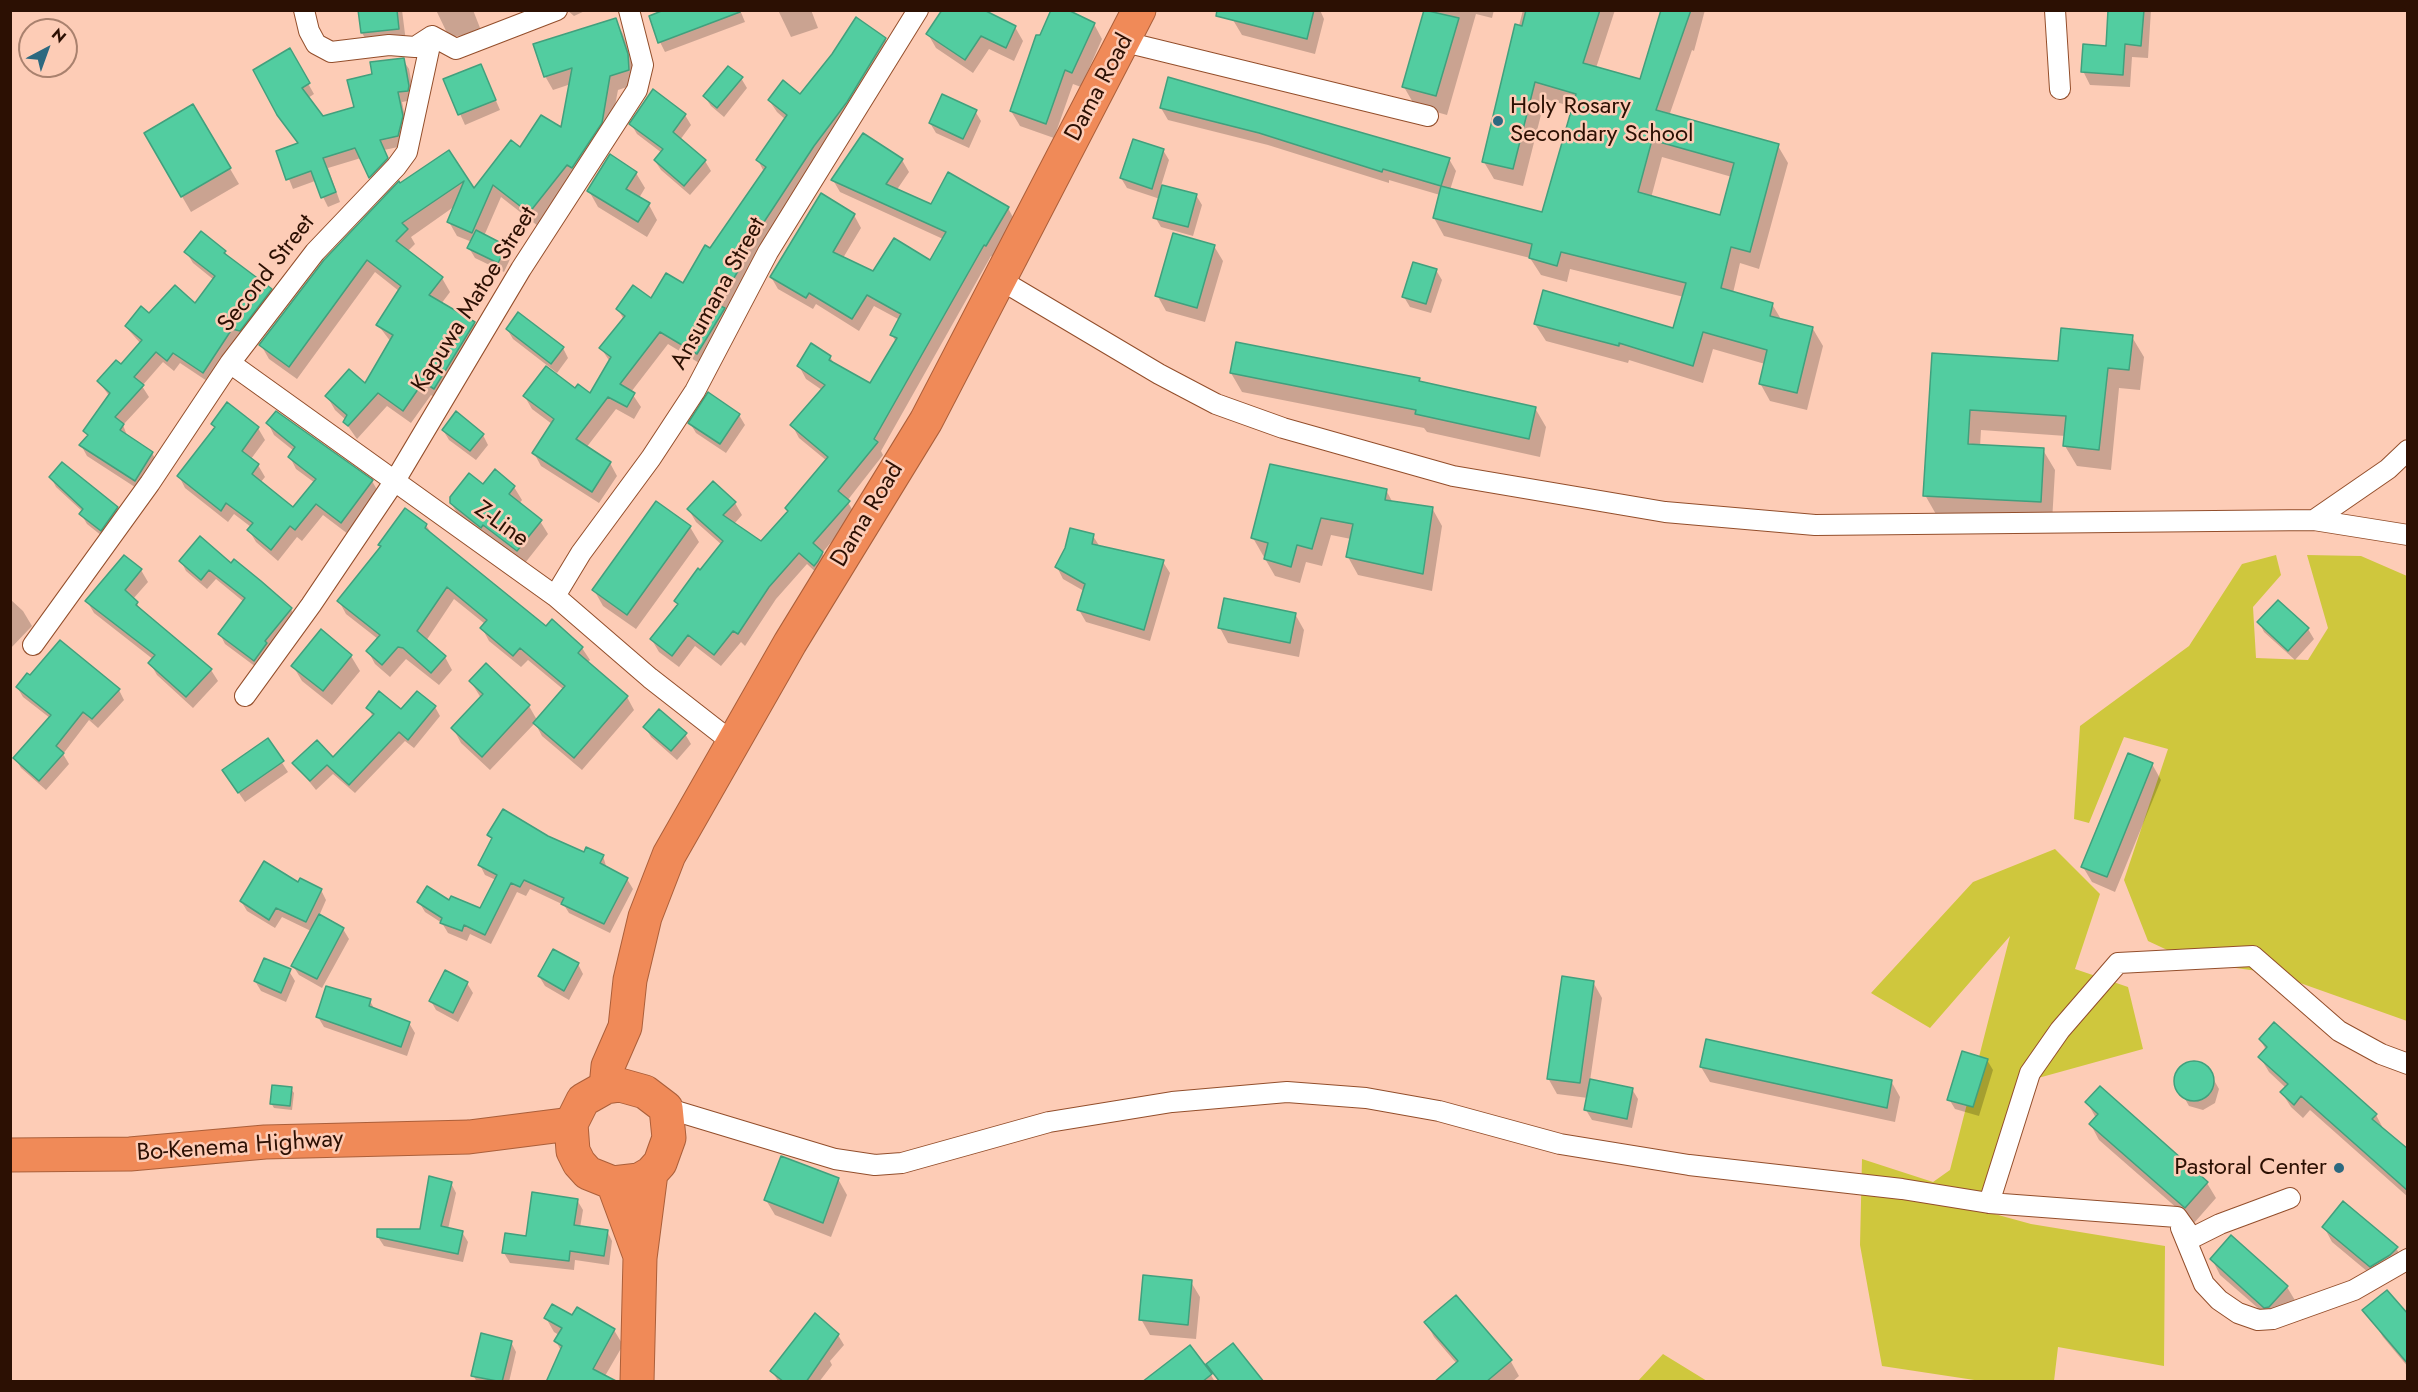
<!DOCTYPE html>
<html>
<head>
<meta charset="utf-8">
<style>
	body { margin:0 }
	#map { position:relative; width:2418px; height:1392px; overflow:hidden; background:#fdccb6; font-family:Jost,sans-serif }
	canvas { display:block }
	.frame { position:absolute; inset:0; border:12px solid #2c1003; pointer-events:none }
	.north { position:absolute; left:18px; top:18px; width:60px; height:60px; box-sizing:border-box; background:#fdccb6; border:2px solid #a9816e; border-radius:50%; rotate:41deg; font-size:16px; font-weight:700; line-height:24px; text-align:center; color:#2c1003 }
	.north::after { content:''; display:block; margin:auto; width:21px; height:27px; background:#2c6980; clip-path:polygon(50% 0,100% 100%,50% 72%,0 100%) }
</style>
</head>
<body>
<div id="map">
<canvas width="2418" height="1392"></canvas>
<div class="frame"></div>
<div class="north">N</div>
</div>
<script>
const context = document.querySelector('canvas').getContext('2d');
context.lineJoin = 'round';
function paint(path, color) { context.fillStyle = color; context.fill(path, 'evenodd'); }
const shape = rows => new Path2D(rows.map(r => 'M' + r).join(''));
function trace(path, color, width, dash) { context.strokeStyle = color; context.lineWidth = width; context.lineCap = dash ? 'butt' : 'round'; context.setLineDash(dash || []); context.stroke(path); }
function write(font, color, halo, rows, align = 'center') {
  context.font = font + ' Jost,sans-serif'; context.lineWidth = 5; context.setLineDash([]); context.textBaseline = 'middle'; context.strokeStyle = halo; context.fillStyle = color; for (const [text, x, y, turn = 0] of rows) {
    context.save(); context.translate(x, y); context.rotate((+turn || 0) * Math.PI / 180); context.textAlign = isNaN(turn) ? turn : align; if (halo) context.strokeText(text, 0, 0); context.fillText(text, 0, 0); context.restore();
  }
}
paint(shape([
	[2276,555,2281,575,2253,607,2256,658,2308,660,2328,628,2307,555,2361,556,2407,576,2407,1021,2272,973,2193,962,2148,941,2124,880,2168,749,2124,737,2089,823,2074,819,2080,726,2189,646,2242,564],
	[2055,849,2100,894,2075,969,2128,987,2143,1049,2020,1083,1980,1210,2031,1224,2165,1246,2164,1366,2058,1347,2054,1381,1981,1381,1882,1366,1860,1245,1862,1159,1933,1182,1950,1170,2010,936,1930,1028,1871,993,1973,882],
	[1663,1354,1707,1381,1638,1381]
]), '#cfc73d');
paint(shape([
	[359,10,402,10,406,42,370,46,362,33],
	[436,10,473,10,482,33,449,37],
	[567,10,587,10,574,16],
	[668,10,740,10,745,22,665,52,660,42],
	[778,10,811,10,818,28,791,37],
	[943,10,985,10,1015,27,1023,41,1014,61,989,49,973,73,936,48,928,34],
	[1236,10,1320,10,1324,19,1315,54,1242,35,1233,20],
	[1426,10,1494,10,1492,18,1476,14,1447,115,1415,106,1404,87],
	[1523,10,1615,10,1596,68,1641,81,1664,10,1705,10,1694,51,1692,50,1669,116,1778,146,1788,163,1759,269,1740,263,1733,293,1772,304,1782,321,1813,329,1823,346,1807,410,1770,401,1760,383,1765,364,1713,349,1703,383,1629,360,1628,363,1546,341,1535,324,1674,330,1684,297,1570,269,1567,282,1541,275,1530,258,1444,236,1434,218,1440,195,1389,180,1389,183,1268,145,1168,120,1161,108,1449,159,1456,171,1450,190,1543,214,1574,107,1545,99,1523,186,1494,179,1484,162],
	[1662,157,1732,177,1721,217,1651,198],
	[2110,10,2151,10,2148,58,2132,57,2130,87,2090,85,2083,71,2107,47],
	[857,19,885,39,893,52,744,275,747,280,704,366,668,344,631,392,641,407,634,419,616,409,586,448,610,463,617,476,599,503,541,466,534,453,552,424,532,409,525,397,576,390,591,395,610,362,601,348,624,320,618,309,651,300,683,285,764,172,758,160,786,120,777,112,769,100,800,96,834,55],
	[615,20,623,34,635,69,636,84,618,90,609,137,538,226,501,197,484,236,506,247,511,257,504,272,475,258,469,248,472,242,457,236,449,222,455,206,411,237,415,244,407,252,442,278,450,292,441,304,474,323,482,337,443,402,431,395,411,423,387,406,357,439,345,422,346,420,335,410,327,396,366,386,391,342,378,325,399,291,375,272,297,379,269,359,261,345,400,185,448,152,474,190,521,149,562,130,571,84,553,90,545,76],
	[1094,24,1102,39,1081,87,1073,84,1054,138,1020,126,1011,111],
	[289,50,314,94,308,98,323,118,356,108,374,75,403,60,409,69,414,97,413,100,402,102,407,127,403,146,384,150,392,168,375,186,361,158,328,168,340,202,328,207,315,181,293,189,278,152,299,145],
	[481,66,500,110,465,125,445,80],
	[741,78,747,88,724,117,711,106,705,97],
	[654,92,685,115,691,125,680,140,705,161,711,171,690,195,661,170,655,161,662,153,637,134,631,124],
	[193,106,239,184,191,212,146,134],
	[975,111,981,121,969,148,936,133,930,123],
	[1163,150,1169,160,1161,186,1196,195,1202,205,1193,236,1161,227,1155,217,1160,199,1127,188,1121,178],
	[902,160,909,172,896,191,932,206,949,174,1008,208,1015,221,993,257,991,256,881,451,883,455,847,501,855,514,822,553,829,566,821,577,807,564,776,599,745,646,741,642,721,666,695,646,679,667,659,652,652,640,678,605,676,601,722,545,696,522,689,510,735,503,742,515,734,524,762,543,789,512,827,461,799,438,792,425,822,390,806,379,799,366,830,357,835,365,871,385,896,342,892,335,900,320,874,306,859,331,816,304,813,309,778,289,771,277,821,195,854,215,861,228,843,258,873,273,930,262,943,239,840,192,833,180],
	[636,173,645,188,639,198,649,205,657,220,647,237,598,207,589,191],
	[1214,246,1223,261,1205,322,1166,311,1157,295],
	[186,252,225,252,229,259,271,290,277,301,210,383,180,363,174,371,163,362,142,386,149,397,123,425,128,438,152,453,158,464,141,491,87,456,81,445,88,437,85,431,110,397,99,382,121,367,141,344,126,327,150,315,195,305,214,280,193,263],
	[1436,270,1442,280,1431,313,1410,307,1404,297],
	[507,329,563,348,568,358,557,373,513,339],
	[2132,337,2144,357,2140,390,2119,388,2111,470,2077,466,2065,446,2066,436,1981,430,1980,447,2043,450,2055,470,2052,522,1937,516,1925,495,1933,354,2059,363],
	[1231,373,1419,380,1421,383,1535,408,1546,427,1540,457,1427,432,1424,428,1242,392],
	[276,413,372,481,379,493,348,534,323,515,302,541,297,537,278,561,256,542,249,530,251,527,234,514,228,522,185,488,179,476,216,429,213,424,258,428,265,440,251,459,258,465,265,477,260,483,293,509,315,483,296,469,290,457,294,451,274,435,268,423],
	[739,415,745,425,726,453,696,433,690,423],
	[443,430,483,435,488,445,476,460,449,440],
	[51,477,117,508,123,518,107,540,87,524,81,514,83,512,56,487],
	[483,486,514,487,522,500,519,504,540,521,548,534,525,563,491,537,489,540,459,516,451,503],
	[1386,490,1393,503,1432,508,1442,526,1432,591,1358,575,1348,557,1351,539,1331,535,1322,566,1306,562,1300,583,1275,576,1253,538],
	[426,525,433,536,546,629,582,648,590,660,587,663,627,697,634,710,582,770,542,736,535,723,490,770,461,743,453,728,481,698,471,682,486,665,529,706,537,720,564,690,528,660,521,667,489,641,482,628,485,624,454,599,426,641,445,657,452,670,439,685,406,659,390,677,375,664,368,651,378,639,346,614,339,601,382,548,380,545],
	[690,527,699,542,636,629,603,606,594,590],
	[1093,536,1100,547,1163,562,1170,573,1150,641,1086,622,1079,610,1084,591,1063,579,1057,567],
	[181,561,231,565,291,609,296,619,260,670,225,644,220,634,244,602,216,579,207,589,186,571],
	[141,570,148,582,133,599,144,613,211,670,218,681,193,708,157,675,150,663,154,660,94,613,87,601],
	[10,599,23,611,32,626,10,649],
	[1295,614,1304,630,1299,657,1228,643,1220,628],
	[2259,622,2308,629,2314,639,2295,660,2264,632],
	[351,656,360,671,332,705,302,681,293,666],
	[17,687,119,690,124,700,98,728,89,720,63,754,69,764,46,790,21,768,15,758,50,718,23,697],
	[435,707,440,716,414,748,405,741,355,793,333,774,316,790,294,763,333,759,373,717,368,708,402,711],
	[645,727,685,734,691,744,677,760,651,737],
	[268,741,288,772,245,802,230,780],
	[2152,764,2161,780,2115,892,2092,882,2083,867],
	[489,835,603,856,607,869,627,879,633,889,610,933,569,913,564,905,530,889,526,896,517,892,491,944,470,934,467,941,448,933,442,923,425,912,419,902,450,902,481,909,496,880,485,875,480,865,493,841],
	[299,884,321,890,326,900,319,916,343,929,349,939,322,988,299,975,293,966,311,931,282,917,275,928,247,911,241,901],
	[578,964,583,974,569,1000,545,986,539,976],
	[289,971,295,981,286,1002,261,991,255,981],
	[1593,982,1602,998,1590,1081,1632,1089,1638,1099,1632,1128,1592,1120,1586,1110,1588,1098,1557,1094,1548,1078],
	[467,983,473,993,458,1022,436,1010,431,1001],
	[370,1001,375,1010,409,1023,415,1033,407,1056,324,1027,318,1017],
	[2260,1039,2376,1115,2384,1130,2408,1151,2408,1197,2310,1110,2303,1118,2291,1107,2282,1093,2286,1088,2269,1072,2260,1057,2266,1050],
	[1987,1060,1993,1070,1979,1116,1955,1109,1949,1099],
	[2192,1062,2206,1066,2219,1089,2215,1103,2203,1110,2189,1106,2176,1083,2180,1069],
	[1701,1067,1891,1081,1900,1097,1895,1122,1710,1082],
	[291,1089,294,1093,292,1110,274,1108,271,1103],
	[2087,1102,2207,1183,2216,1198,2194,1223,2099,1140,2091,1125,2096,1118],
	[838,1179,847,1195,831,1237,775,1215,766,1200],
	[451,1183,456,1193,448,1229,462,1232,468,1242,463,1262,384,1246,378,1237,421,1231],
	[577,1200,583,1210,580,1228,607,1231,612,1241,609,1265,575,1260,574,1270,510,1263,504,1253],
	[2324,1227,2396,1248,2405,1263,2380,1282,2332,1242],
	[2212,1259,2287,1287,2296,1302,2274,1322,2220,1275],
	[1191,1282,1200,1297,1196,1339,1150,1335,1141,1319],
	[2408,1316,2408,1367,2383,1337,2374,1322],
	[573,1317,614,1330,623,1345,605,1376,547,1382,561,1351,556,1341,559,1335,554,1332,546,1318],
	[1426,1322,1510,1360,1519,1376,1512,1382,1449,1382,1457,1364,1434,1337],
	[838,1335,844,1345,830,1361,832,1365,819,1382,778,1381,772,1371],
	[511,1342,516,1352,509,1382,477,1382,473,1375],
	[1211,1375,1215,1382,1144,1382]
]), '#0003');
const building = shape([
	[358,10,397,10,399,29,361,33,358,10],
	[664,10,740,10,740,12,658,43,649,16,664,10],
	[942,10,984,10,1016,26,1006,48,981,36,965,60,926,34,942,10],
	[1051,10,1068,10,1095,23,1072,73,1065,70,1046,124,1010,111,1036,35,1040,35,1051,10],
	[1217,10,1314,10,1307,39,1216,16,1217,10],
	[1424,10,1459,18,1436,96,1402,87,1424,10],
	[1526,10,1600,10,1583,63,1640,79,1661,10,1691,10,1656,110,1779,144,1750,252,1731,247,1721,288,1773,303,1770,316,1813,327,1797,393,1759,384,1767,350,1703,332,1693,366,1619,343,1619,346,1534,324,1543,290,1673,328,1686,283,1561,252,1557,266,1529,258,1532,244,1433,218,1441,186,1542,212,1576,94,1535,82,1513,169,1482,162,1515,24,1522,26,1526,10],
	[1652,140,1734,163,1720,215,1638,192,1652,140],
	[2108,10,2144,10,2141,46,2125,44,2123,75,2081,72,2083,44,2106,46,2108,10],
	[856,17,886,38,847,102,814,146,737,263,741,266,718,305,725,308,697,354,660,332,620,384,635,393,627,407,608,397,576,439,611,462,592,492,532,453,554,419,523,396,546,366,575,388,578,384,590,393,611,357,599,348,625,316,616,309,633,285,651,298,666,273,683,283,705,245,710,248,766,167,756,160,787,115,768,100,783,80,800,94,832,54,856,17],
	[616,18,628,54,629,70,610,76,602,123,572,168,567,165,529,213,493,185,472,233,447,222,464,181,402,223,408,229,396,241,443,277,429,295,475,322,434,389,423,382,403,411,378,393,348,426,343,422,347,415,325,396,349,369,365,383,393,335,376,325,401,286,367,260,289,367,259,345,324,260,399,181,400,183,449,150,474,188,511,140,520,147,541,115,561,127,572,68,544,77,533,44,616,18],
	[290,48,310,83,302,88,323,116,354,107,347,80,372,74,370,62,404,58,409,86,408,91,398,92,403,116,398,136,380,140,388,158,369,178,355,148,323,158,336,192,321,198,311,171,286,180,276,151,298,143,277,115,253,70,290,48],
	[481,64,496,100,458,115,443,79,481,64],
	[728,66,743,77,717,108,703,96,728,66],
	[1168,77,1450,158,1441,186,1383,169,1382,172,1259,133,1160,108,1168,77],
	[653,89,686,114,673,132,706,160,684,186,654,160,663,149,629,124,653,89],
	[942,94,977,110,963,139,929,123,942,94],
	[193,104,231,168,181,197,144,133,193,104],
	[863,133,903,159,886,184,931,204,948,172,1009,207,986,246,984,245,874,439,878,442,838,491,850,501,813,543,823,552,818,561,814,566,799,553,769,587,738,634,733,631,714,655,688,635,672,656,650,639,678,604,674,601,698,568,700,570,723,541,687,509,713,481,736,502,723,515,761,541,788,511,785,508,828,457,790,425,825,385,797,366,811,343,831,356,829,360,870,383,897,338,890,335,901,314,867,295,852,319,809,293,806,298,770,277,821,193,855,214,833,252,873,271,894,238,930,260,946,232,831,180,863,133],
	[1133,139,1164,149,1152,189,1120,178,1133,139],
	[610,154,637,172,626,189,650,203,638,222,587,191,610,154],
	[1162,185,1197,194,1188,227,1153,218,1162,185],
	[476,230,507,246,498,263,467,248,476,230],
	[201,231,226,251,224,253,272,289,240,331,232,329,203,373,173,353,167,361,156,352,134,377,144,385,115,417,124,424,120,430,153,452,135,481,79,445,88,435,83,431,110,393,97,381,116,360,121,364,142,340,125,326,141,306,149,313,175,285,195,303,215,276,184,252,201,231],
	[1173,233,1215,245,1197,308,1155,296,1173,233],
	[1413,262,1437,269,1426,304,1402,297,1413,262],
	[518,312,564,347,551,364,506,329,518,312],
	[2061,328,2133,335,2129,370,2108,368,2099,450,2063,446,2066,416,1970,410,1968,444,2044,448,2041,502,1923,496,1932,353,2058,361,2061,328],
	[1236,342,1420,378,1419,381,1536,407,1529,439,1415,414,1416,410,1230,373,1236,342],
	[708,392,740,414,720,444,688,423,708,392],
	[227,402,259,427,242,451,259,464,252,474,293,507,316,479,288,457,295,447,266,423,276,411,373,480,341,523,316,504,295,530,290,526,271,550,247,530,253,523,226,503,221,511,177,476,215,427,211,424,227,402],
	[456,411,484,434,470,451,442,430,456,411],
	[62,462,118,507,101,531,79,514,83,509,49,477,62,462],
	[1270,464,1387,489,1385,500,1433,507,1423,574,1346,557,1353,524,1321,518,1312,549,1297,545,1291,567,1264,559,1268,543,1251,538,1270,464],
	[495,469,515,486,509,494,542,520,517,551,483,525,481,528,450,503,450,497,469,473,483,484,495,469],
	[656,501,691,526,627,615,592,590,656,501],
	[405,508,427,524,425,528,546,626,552,619,583,647,578,653,628,696,574,758,533,723,565,686,520,648,513,656,480,628,487,620,447,587,417,631,446,656,431,673,403,648,398,647,382,665,366,651,380,635,337,601,381,546,378,545,405,508],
	[1070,528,1094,534,1092,544,1164,560,1144,630,1077,610,1085,584,1055,567,1065,548,1070,528],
	[200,536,231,563,234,559,261,581,292,608,265,641,267,643,254,661,218,634,245,598,209,570,201,580,179,561,200,536],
	[124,555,142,569,125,590,138,602,136,605,212,669,186,697,148,663,155,655,85,601,124,555],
	[1224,598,1296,613,1290,643,1218,628,1224,598],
	[2278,600,2309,628,2288,651,2257,622,2278,600],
	[321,629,352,655,323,691,291,666,321,629],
	[60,640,120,689,92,719,83,712,56,746,64,753,39,781,13,758,51,715,16,687,27,673,30,675,60,640],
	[486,663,530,705,482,757,451,728,483,694,469,681,486,663],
	[379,691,401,709,417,691,436,706,408,740,399,732,349,785,327,765,310,781,292,763,317,740,333,757,374,714,366,708,379,691],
	[659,709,687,733,671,751,643,727,659,709],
	[268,738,284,761,238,793,222,770,268,738],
	[2128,753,2153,763,2107,877,2081,867,2128,753],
	[503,809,548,836,584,852,586,847,604,855,600,863,628,878,604,924,561,904,564,898,524,880,520,887,511,883,485,935,464,925,462,931,440,923,442,918,417,902,427,886,449,900,451,896,480,908,497,875,478,865,492,838,487,835,503,809],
	[264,861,298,882,300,878,322,889,306,922,276,908,269,920,240,901,264,861],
	[319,914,344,928,317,979,291,966,319,914],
	[553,949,579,963,564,991,538,976,553,949],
	[264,958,291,969,281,993,254,981,264,958],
	[445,970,468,982,453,1013,429,1001,445,970],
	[1562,976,1594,981,1580,1083,1547,1079,1562,976],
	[326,986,371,999,369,1006,410,1022,401,1047,316,1017,326,986],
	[2274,1022,2377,1114,2372,1119,2408,1149,2408,1191,2301,1096,2294,1105,2280,1092,2288,1084,2258,1057,2267,1047,2259,1039,2274,1022],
	[1706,1039,1892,1080,1887,1108,1700,1067,1706,1039],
	[1962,1051,1988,1059,1973,1107,1947,1100,1962,1051],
	'2174 1081a20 20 0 1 1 40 0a20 20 0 1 1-40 0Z',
	[1590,1079,1633,1088,1627,1119,1584,1110,1590,1079],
	[272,1085,292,1087,290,1106,270,1104,272,1085],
	[2100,1086,2208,1182,2185,1208,2089,1124,2098,1114,2085,1102,2100,1086],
	[781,1156,839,1178,823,1223,764,1200,781,1156],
	[429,1176,452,1182,441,1226,463,1231,458,1254,377,1237,377,1229,420,1229,429,1176],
	[532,1192,578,1199,574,1225,608,1230,604,1256,570,1251,569,1261,502,1253,505,1233,526,1236,532,1192],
	[2343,1201,2398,1247,2390,1255,2370,1267,2322,1227,2343,1201],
	[2231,1235,2288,1286,2269,1307,2264,1308,2210,1259,2231,1235],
	[1143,1275,1192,1280,1188,1325,1139,1320,1143,1275],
	[2387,1290,2408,1314,2408,1364,2362,1310,2387,1290],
	[1456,1295,1512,1360,1486,1382,1434,1382,1458,1361,1424,1322,1456,1295],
	[552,1304,572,1315,577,1307,615,1329,593,1369,618,1382,546,1382,562,1346,554,1341,562,1328,544,1318,552,1304],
	[815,1313,839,1334,806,1382,784,1382,770,1371,815,1313],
	[481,1333,512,1341,502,1382,471,1376,481,1333],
	[1233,1343,1264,1382,1220,1382,1206,1364,1233,1343],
	[1190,1345,1212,1374,1202,1382,1142,1382,1190,1345]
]);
paint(building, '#52cda0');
trace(building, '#41a07d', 1.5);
const street = shape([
	[304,10,309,31,316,44,331,52,389,45,415,47,432,36],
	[2055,10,2060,89],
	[432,36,456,49,557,10],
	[1125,42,1428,116],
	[999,279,1159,374,1216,404,1283,428,1453,476,1665,512,1815,525,2314,520,2408,535],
	[230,363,555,596,650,678,732,742],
	[2314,520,2388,469,2408,450],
	[555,596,581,553,651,458,695,391,768,252,918,10],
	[33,645,150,483,230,363,315,252,396,167,407,152,432,36],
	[245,696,311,605,396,479,521,269,637,90,643,65,629,10],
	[666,1108,835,1159,875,1165,902,1163,1049,1122,1172,1102,1287,1092,1366,1098,1439,1111,1560,1144,1689,1165,1902,1189,1989,1203,2177,1217,2192,1238,2220,1224,2290,1198],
	[1989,1203,2030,1073,2060,1030,2118,963,2253,956,2339,1031,2381,1054,2408,1064],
	[2181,1228,2204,1284,2219,1300,2238,1313,2258,1320,2273,1319,2354,1290,2408,1259]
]);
const highway = shape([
	[620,1085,645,1092,666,1108,669,1138,660,1163,651,1173,639,1180,613,1183,588,1173,579,1163,573,1151,571,1124,583,1100,606,1087,620,1085],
	[606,1087,608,1066,625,1027,630,980,645,917,669,855,790,643,926,421,1139,10],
	[10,1155,130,1154,265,1142,469,1137,571,1124],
	[613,1183,640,1256],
	[637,1382,640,1258,651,1173]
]);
trace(street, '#934e2b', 22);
trace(highway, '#ab5f3a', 35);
trace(street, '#fff', 20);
trace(highway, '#f08a58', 33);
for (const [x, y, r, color] of [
	[1498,121,6,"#2c6980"],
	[2339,1168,6,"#2c6980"]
]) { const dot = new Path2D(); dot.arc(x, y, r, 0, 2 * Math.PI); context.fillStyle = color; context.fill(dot); trace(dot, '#fdccb6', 2); }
write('24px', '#2c1003', '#fdccb6', [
	["Dama Road",1100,88,-62],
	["Second Street",267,274,-52],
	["Ansumana Street",719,294,-61],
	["Kapuwa Matoe Street",475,300,-58],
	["Dama Road",868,515,-59],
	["Z-Line",501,525,36],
	["Bo-Kenema Highway",240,1147,-4]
]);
write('24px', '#2c1003', '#fdccb6', [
	["Holy Rosary",1510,107],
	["Secondary School",1510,135],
	["Pastoral Center",2327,1168,"right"]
], 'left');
</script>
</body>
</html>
